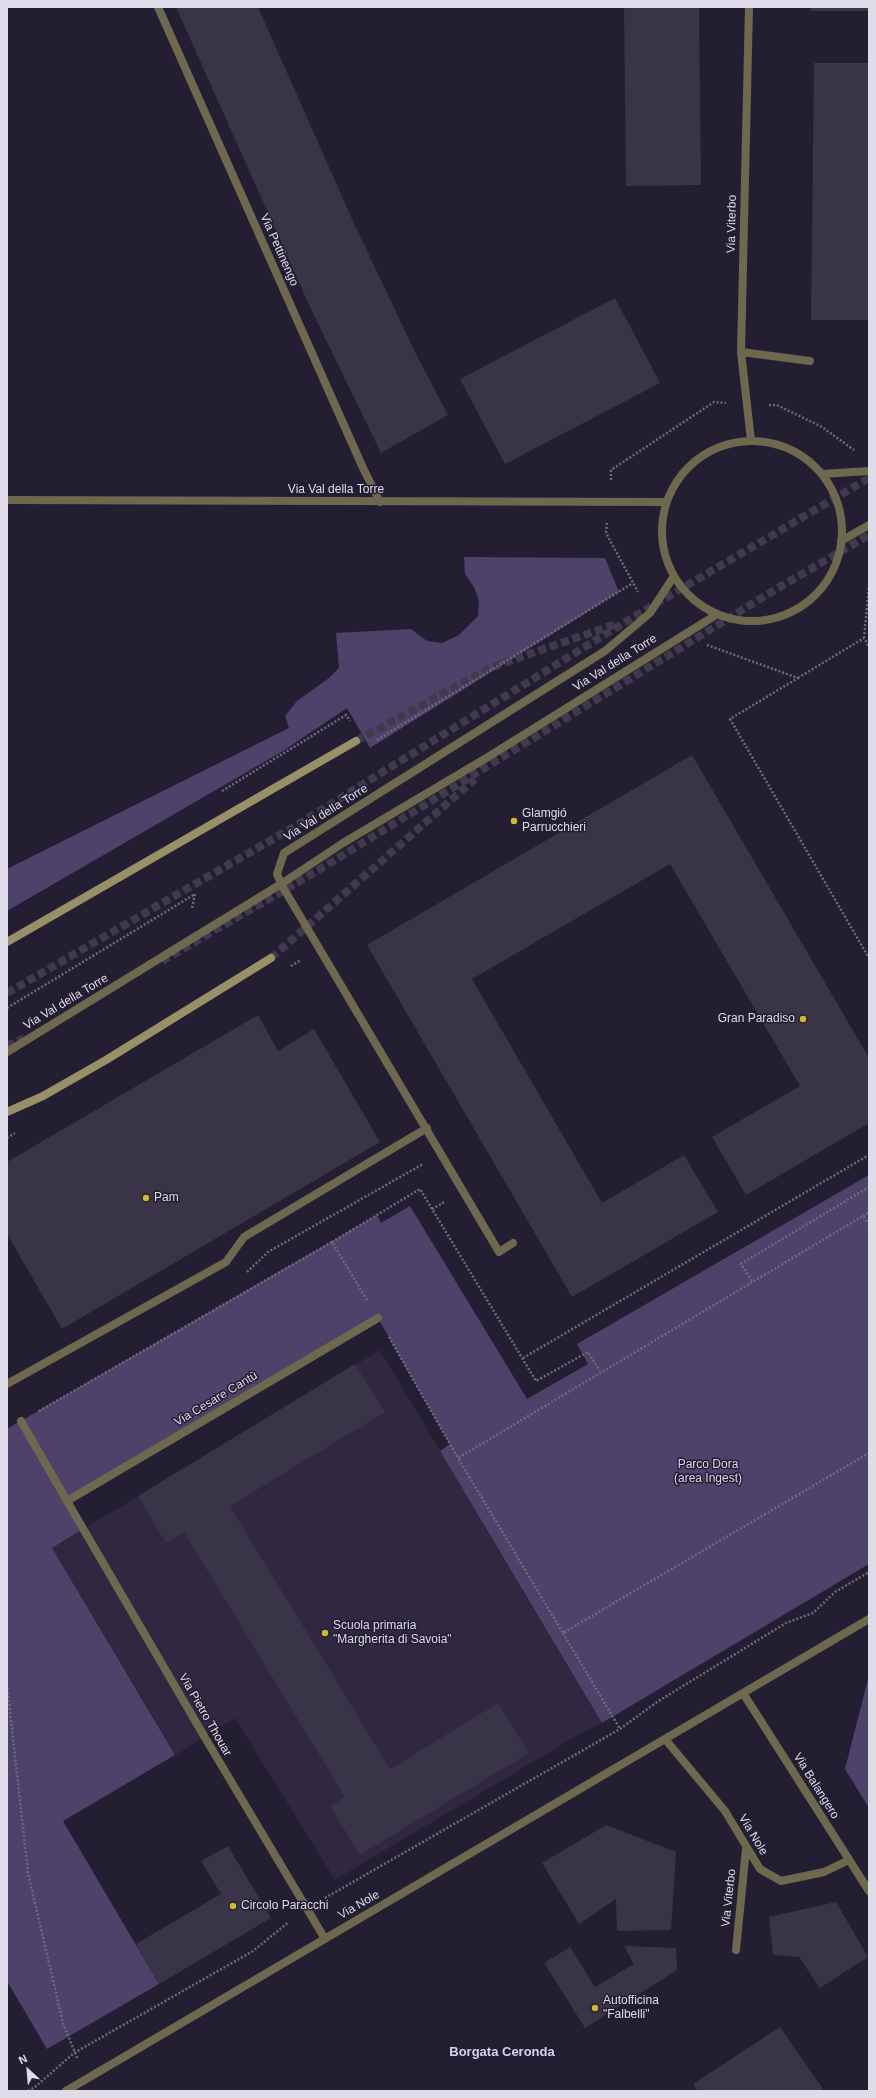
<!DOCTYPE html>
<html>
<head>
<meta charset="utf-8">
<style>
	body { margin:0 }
	#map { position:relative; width:876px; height:2098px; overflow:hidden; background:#241e32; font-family:Arial,sans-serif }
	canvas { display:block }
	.frame { position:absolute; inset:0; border:8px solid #dfdcea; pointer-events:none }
	.north { position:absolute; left:8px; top:2050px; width:40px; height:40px; -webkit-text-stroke:3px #241e32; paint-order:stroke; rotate:334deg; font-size:11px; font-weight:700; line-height:16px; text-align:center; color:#dfdcea }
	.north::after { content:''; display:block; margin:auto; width:14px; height:18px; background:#dfdcea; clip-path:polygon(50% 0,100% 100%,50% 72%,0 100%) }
</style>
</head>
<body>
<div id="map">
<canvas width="876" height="2098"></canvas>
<div class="frame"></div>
<div class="north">N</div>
</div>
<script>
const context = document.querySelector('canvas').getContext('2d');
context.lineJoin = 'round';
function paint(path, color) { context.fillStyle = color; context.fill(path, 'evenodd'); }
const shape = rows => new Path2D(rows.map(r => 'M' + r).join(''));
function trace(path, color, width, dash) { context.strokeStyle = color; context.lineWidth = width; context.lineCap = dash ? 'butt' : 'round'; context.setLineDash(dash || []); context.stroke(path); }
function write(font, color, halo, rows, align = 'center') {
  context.font = font + ' Arial,sans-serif'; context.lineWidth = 3; context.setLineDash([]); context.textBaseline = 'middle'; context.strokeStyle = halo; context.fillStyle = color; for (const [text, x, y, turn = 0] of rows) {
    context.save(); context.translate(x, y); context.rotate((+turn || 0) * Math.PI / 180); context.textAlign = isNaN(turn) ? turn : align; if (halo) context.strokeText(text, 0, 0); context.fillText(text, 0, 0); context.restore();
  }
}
paint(shape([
	[380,1350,602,1723,578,1735,335,1880,235,1718,175,1755,52,1548]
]), '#2f2840');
paint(shape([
	[464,557,605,558,619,592,370,748,347,708,283,751,7,911,7,869,289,728,285,716,297,701,329,678,339,668,336,633,411,629,427,641,442,643,459,635,478,616,479,601,474,587,465,574],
	[869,1175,869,1564,602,1723,440,1451,450,1444,378,1318,67,1501,83,1529,52,1548,175,1755,63,1821,159,1984,47,2049,7,1981,7,1429,377,1215,381,1223,410,1206,527,1399,588,1364,577,1344],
	[868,1679,869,1679,869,1808,845,1769]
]), '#4e426b');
paint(shape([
	[176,7,258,7,352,219,415,352,448,415,381,453,310,307],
	[624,7,699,7,701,185,626,186],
	[811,7,869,7,869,11,811,11],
	[814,63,869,63,869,320,811,320],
	[615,298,660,383,505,464,460,379],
	[692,755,869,1058,869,1123,746,1195,712,1137,800,1086,670,864,472,979,602,1203,684,1155,718,1212,572,1297,367,945],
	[258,1015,278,1051,314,1029,380,1142,62,1329,7,1234,7,1162],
	[355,1364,385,1412,230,1506,390,1769,498,1703,529,1753,360,1855,330,1806,345,1797,184,1532,166,1543,138,1496],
	[606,1825,676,1852,671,1930,617,1931,616,1899,579,1924,542,1863],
	[228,1846,271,1918,159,1984,136,1944,221,1894,201,1861],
	[836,1902,868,1957,820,1988,799,1957,773,1955,769,1917],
	[624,1946,676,1948,677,1970,585,2028,544,1963,570,1947,595,1987,634,1964],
	[780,2027,823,2089,820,2091,698,2091,693,2084]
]), '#393448');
trace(shape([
	[356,741,492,667,616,624],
	[271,958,475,779],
	[162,961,317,871,778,588,869,535],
	[7,993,292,828,630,619,869,478],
	[7,1046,24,1038]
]), '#403a4e', 8, [8, 4]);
trace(shape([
	[769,405,777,405,822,427,854,450],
	[611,480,611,470,714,402,726,403],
	[607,523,606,533,638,592],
	[864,638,869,586],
	[707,645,798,678,730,719,869,958],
	[798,678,864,638,869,647],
	[377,740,633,583],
	[222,791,346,715,350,721],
	[291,966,301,960],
	[7,1008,195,894,192,908],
	[7,1138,15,1133],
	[432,1209,443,1203,442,1201],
	[863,1216,869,1213],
	[869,1225,863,1216,458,1458,563,1633,869,1453],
	[332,1242,420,1189,536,1381,588,1352,600,1371],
	[247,1272,268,1252,423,1164],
	[752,1281,741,1264,869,1187],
	[389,1337,458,1458],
	[523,1358,869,1155],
	[39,1411,332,1242,367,1300],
	[563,1633,620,1729],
	[7,1684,28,1873,63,2023,78,2060],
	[325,1898,620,1729,657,1702,786,1623,813,1613,835,1592,869,1572],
	[28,2091,35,2087,74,2053,253,1951,289,1922]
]), '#6e697b', 2.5, [2, 2]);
trace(shape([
	[741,352,810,361],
	[67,1501,204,1736]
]), '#6e684f', 8);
trace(shape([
	[158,7,363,468,380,502],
	[749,7,741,352,751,440],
	'662 531a90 90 0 1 1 180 0a90 90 0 1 1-180 0Z',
	[822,474,869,471],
	[7,500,666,502],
	[841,541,869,525],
	[7,1052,281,884,343,843,488,757,716,615],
	[513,1243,499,1252,281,884,277,874,284,853,605,651,650,613,674,576],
	[7,1384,226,1262,244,1237,427,1128],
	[21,1421,67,1501,378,1318],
	[743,1693,869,1891],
	[204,1736,325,1939],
	[665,1739,725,1811,760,1869,781,1881,824,1872,849,1860],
	[736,1950,746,1849],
	[66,2091,869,1619]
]), '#6e684f', 8);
trace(shape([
	[7,942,356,741],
	[7,1112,43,1096,106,1060,271,958]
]), '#999068', 8);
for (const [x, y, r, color] of [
	[514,821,4,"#d1b736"],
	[803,1019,4,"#d1b736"],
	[146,1198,4,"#d1b736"],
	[325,1633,4,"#d1b736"],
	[233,1906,4,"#d1b736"],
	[595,2008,4,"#d1b736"]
]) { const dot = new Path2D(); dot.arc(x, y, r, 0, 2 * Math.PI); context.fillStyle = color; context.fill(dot); trace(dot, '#241e32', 1.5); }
write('12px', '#dfdcea', '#241e32', [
	["Via Viterbo",732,224,-89],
	["Via Pettinengo",279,250,66],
	["Via Val della Torre",336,490],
	["Via Val della Torre",615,663,-32],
	["Via Val della Torre",326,813,-32],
	["Via Val della Torre",66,1002,-31],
	["Via Cesare Cantù",216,1399,-31],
	["Via Pietro Thouar",205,1715,60],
	["Via Balangero",816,1786,58],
	["Via Nole",753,1835,59],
	["Via Viterbo",729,1898,-84],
	["Via Nole",359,1905,-30]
]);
write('12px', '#dfdcea', '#241e32', [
	["Glamgió",522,814],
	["Parrucchieri",522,828],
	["Gran Paradiso",795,1019,"right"],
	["Pam",154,1198],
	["Scuola primaria",333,1626],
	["\"Margherita di Savoia\"",333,1640],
	["Circolo Paracchi",241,1906],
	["Autofficina",603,2001],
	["\"Falbelli\"",603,2015]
], 'left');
write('12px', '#dbd3f4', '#241e32', [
	["Parco Dora",708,1465],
	["(area Ingest)",708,1479]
]);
write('bold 13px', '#d8d2ec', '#241e32', [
	["Borgata Ceronda",502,2052]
]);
</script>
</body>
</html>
